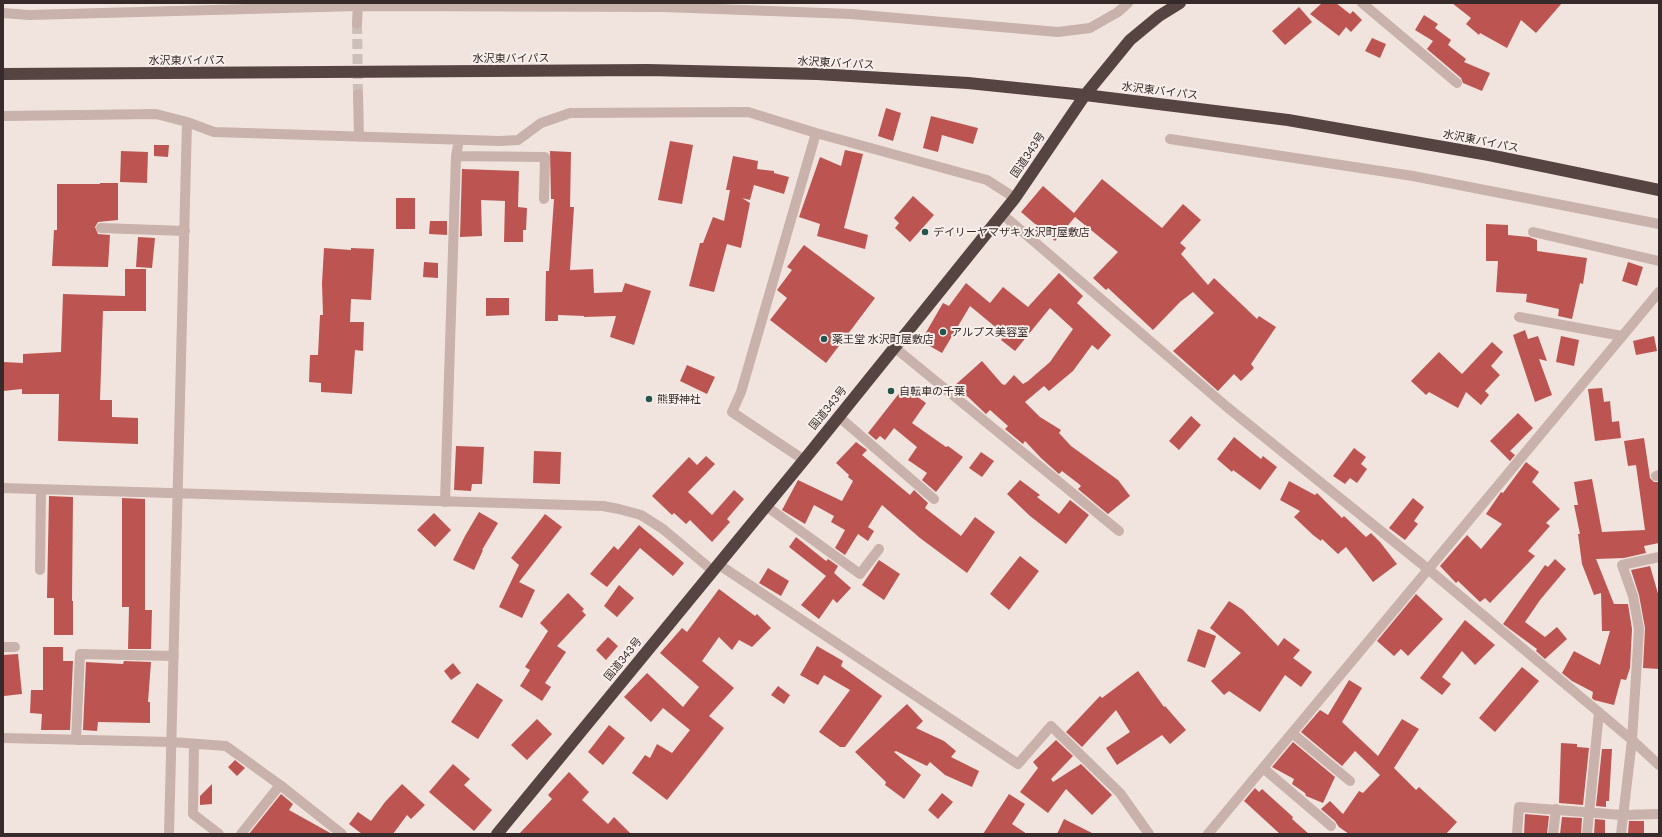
<!DOCTYPE html>
<html>
<head>
<meta charset="utf-8">
<style>
	body { margin:0 }
	#map { position:relative; width:1662px; height:837px; overflow:hidden; background:#f1e4de; font-family:Lato,sans-serif }
	canvas { display:block }
	.frame { position:absolute; inset:0; border:4px solid #362b2a; pointer-events:none }
</style>
</head>
<body>
<div id="map">
<canvas width="1662" height="837"></canvas>
<div class="frame"></div>
</div>
<script>
const context = document.querySelector('canvas').getContext('2d');
context.lineJoin = 'round';
function paint(path, color) { context.fillStyle = color; context.fill(path, 'evenodd'); }
const shape = rows => new Path2D(rows.map(r => 'M' + r).join(''));
function trace(path, color, width, dash) { context.strokeStyle = color; context.lineWidth = width; context.lineCap = dash ? 'butt' : 'round'; context.setLineDash(dash || []); context.stroke(path); }
function write(font, color, halo, rows, align = 'center') {
  context.font = font + ' Lato,"Noto Sans JP",sans-serif'; context.lineWidth = 4; context.setLineDash([]); context.textBaseline = 'middle'; context.strokeStyle = halo; context.fillStyle = color; for (const [text, x, y, turn = 0] of rows) {
    context.save(); context.translate(x, y); context.rotate((+turn || 0) * Math.PI / 180); context.textAlign = isNaN(turn) ? turn : align; if (halo) context.strokeText(text, 0, 0); context.fillText(text, 0, 0); context.restore();
  }
}
paint(shape([
	[1322,3,1336,3,1350,14,1353,11,1362,20,1351,32,1346,27,1339,36,1310,14],
	[1452,3,1562,3,1536,33,1521,20,1507,48,1480,33,1479,35,1466,24,1471,18],
	[1299,7,1312,22,1285,45,1272,31],
	[1424,15,1438,24,1435,28,1451,40,1448,45,1466,59,1464,62,1490,73,1482,91,1463,83,1461,78,1427,49,1433,41,1415,30],
	[1372,38,1386,44,1380,58,1365,51],
	[886,108,901,113,893,141,878,136],
	[931,116,978,128,973,144,942,135,938,152,923,148],
	[670,141,693,145,682,204,658,200],
	[154,145,169,145,168,157,154,156],
	[845,150,863,154,844,228,868,235,865,249,817,236,820,224,799,217,820,157,841,166],
	[121,151,148,152,147,183,120,182],
	[550,151,571,152,570,207,574,207,570,270,593,269,594,293,622,292,625,283,651,291,634,345,610,337,616,316,584,317,584,316,558,315,558,321,545,321,546,271,549,271,554,199,551,199],
	[733,156,758,161,757,169,774,171,774,173,789,177,784,194,754,185,750,200,742,198,750,203,741,248,727,244,714,292,689,286,700,243,703,243,713,217,724,221,730,190,726,190],
	[462,169,519,171,518,207,527,208,526,230,523,230,523,242,504,242,505,201,481,200,482,236,460,237],
	[1102,179,1162,228,1183,204,1201,220,1180,243,1186,248,1181,254,1208,285,1214,278,1257,319,1259,316,1276,327,1251,364,1254,368,1241,381,1234,374,1218,391,1173,351,1214,313,1193,292,1180,302,1153,330,1108,288,1106,290,1093,278,1118,252,1075,217,1055,241,1021,212,1043,186,1074,213],
	[100,183,118,183,118,220,98,222,95,227,98,234,110,235,108,267,52,266,54,230,57,230,57,184,100,184],
	[913,196,934,215,910,242,895,228,899,223,894,218],
	[396,198,415,198,415,229,396,229],
	[430,221,447,221,447,235,429,234],
	[1486,224,1508,225,1508,235,1529,237,1537,240,1537,251,1587,258,1583,284,1580,283,1572,319,1558,316,1559,309,1526,302,1527,294,1496,292,1498,261,1486,261],
	[138,237,155,238,152,268,136,267],
	[804,245,875,298,826,363,770,320,787,298,777,290,792,270,787,267],
	[324,248,351,250,351,248,374,249,371,300,351,299,350,322,364,322,363,351,355,350,352,394,321,392,321,383,309,382,310,355,318,355,320,315,323,315,322,283],
	[424,262,438,263,438,278,423,277],
	[1628,262,1643,267,1637,286,1622,281],
	[125,269,146,269,146,311,103,311,100,400,112,400,112,417,138,418,138,444,58,441,59,394,22,394,22,389,3,391,3,362,23,363,23,354,61,352,63,294,125,296],
	[1059,273,1083,296,1077,303,1111,335,1098,350,1092,345,1073,371,1049,391,1044,386,1025,402,1040,417,1061,430,1059,433,1071,446,1118,480,1130,496,1108,514,1078,489,1081,486,1079,484,1062,471,1059,474,1041,458,1025,441,1023,444,1005,429,1008,426,990,410,986,414,967,396,966,397,953,387,982,361,1002,384,1005,385,1014,375,1023,384,1028,381,1050,362,1073,329,1050,308,1015,351,1001,340,1005,335,970,306,942,353,921,341,943,303,949,306,966,283,990,303,1003,287,1028,307],
	[486,298,509,298,509,315,486,316],
	[1525,330,1528,339,1538,336,1547,361,1539,359,1552,395,1535,402,1513,335],
	[1561,336,1579,340,1574,366,1556,362],
	[1654,336,1657,351,1636,355,1633,341],
	[1492,342,1503,352,1491,366,1500,375,1485,391,1489,395,1481,405,1466,392,1458,408,1429,392,1426,395,1411,381,1439,352,1462,374],
	[687,365,715,377,707,394,680,381],
	[904,387,926,403,912,423,946,447,948,446,963,457,936,492,922,480,927,473,908,460,917,447,894,428,885,440,880,436,876,440,868,433],
	[1602,388,1604,402,1610,401,1612,422,1619,421,1621,438,1595,441,1588,389],
	[1518,413,1533,428,1510,451,1515,455,1510,461,1490,441],
	[1191,416,1201,425,1179,450,1169,441],
	[1234,437,1261,459,1263,456,1277,467,1260,490,1233,470,1232,472,1217,459],
	[1644,438,1650,478,1654,482,1659,482,1659,543,1644,546,1646,553,1624,558,1596,559,1614,604,1628,604,1632,629,1630,668,1626,680,1621,679,1614,705,1594,700,1592,698,1593,692,1572,681,1562,673,1574,651,1600,665,1610,631,1602,631,1601,593,1594,595,1582,564,1578,534,1580,534,1574,505,1578,505,1574,482,1592,479,1602,532,1645,530,1636,465,1628,466,1624,441],
	[856,442,867,450,862,455,910,495,914,490,928,503,925,508,961,536,975,517,995,532,967,573,920,538,882,505,868,527,874,531,868,541,858,534,845,555,835,548,845,530,831,522,834,516,814,505,805,524,782,510,798,480,842,501,853,481,848,477,849,475,836,463],
	[456,446,484,447,482,484,472,484,471,491,454,490],
	[1354,448,1366,457,1361,464,1367,469,1357,483,1350,478,1345,484,1333,476],
	[534,451,561,452,560,484,533,483],
	[981,452,994,461,982,477,969,468],
	[706,456,715,464,688,492,712,515,734,490,744,499,727,519,730,522,712,542,690,520,686,524,674,513,672,515,652,496,689,457,697,465],
	[1526,462,1539,472,1532,482,1560,509,1546,523,1550,526,1528,551,1535,556,1490,603,1485,598,1480,602,1458,581,1456,583,1440,566,1467,535,1481,549,1502,524,1486,514,1499,495,1501,492,1503,493],
	[1020,480,1040,495,1037,497,1059,514,1070,500,1089,515,1066,544,1030,516,1007,494],
	[1289,481,1315,495,1317,493,1342,518,1344,516,1366,537,1371,533,1380,542,1397,564,1373,582,1346,547,1338,554,1322,539,1321,541,1313,535,1294,517,1300,511,1280,500],
	[49,496,73,497,72,601,73,601,73,635,54,635,54,598,47,598],
	[122,498,145,499,145,610,152,610,151,649,128,649,129,607,122,607],
	[1413,498,1424,507,1414,521,1418,524,1405,540,1389,528],
	[479,512,498,523,482,550,483,550,474,570,453,560,465,536],
	[434,513,451,530,435,547,417,530],
	[545,514,562,527,519,582,535,590,522,618,499,607,519,565,511,558],
	[639,525,684,563,673,576,640,548,607,587,590,574,614,546,618,550],
	[796,537,826,561,828,559,838,566,834,573,851,588,837,603,833,599,819,619,801,605,826,576,789,547],
	[1020,556,1039,571,1009,610,990,594],
	[1555,559,1566,569,1540,600,1525,622,1545,637,1557,627,1567,639,1545,659,1536,651,1537,649,1503,624,1545,565,1548,567],
	[879,560,900,574,884,600,862,585],
	[1650,566,1659,597,1659,669,1643,668,1645,628,1639,595,1631,570],
	[768,568,789,581,781,596,759,583],
	[619,585,634,598,617,617,604,606],
	[719,589,755,616,757,614,771,628,752,647,739,640,732,650,719,637,702,661,734,688,709,716,724,728,667,800,632,773,645,755,650,758,657,744,672,753,690,730,663,708,651,722,624,697,647,673,683,707,699,687,660,653,682,628,687,632],
	[568,593,584,609,582,611,586,615,557,646,566,652,545,683,551,687,542,701,520,686,530,670,525,667,548,631,540,623],
	[1416,594,1443,619,1408,656,1401,649,1394,656,1377,641],
	[1229,601,1243,610,1278,646,1284,638,1300,650,1293,658,1312,672,1301,687,1285,675,1260,712,1229,691,1224,695,1211,681,1241,653,1210,628],
	[1465,620,1495,645,1475,665,1462,651,1442,677,1451,684,1442,695,1420,678],
	[1198,629,1216,636,1205,668,1187,661],
	[608,637,618,646,606,660,596,650],
	[817,646,843,661,841,666,882,696,845,747,840,747,819,732,850,690,824,675,818,685,800,675],
	[43,647,63,647,63,661,73,661,70,730,41,730,42,714,30,713,31,690,43,690],
	[18,654,22,694,4,696,3,655],
	[124,661,151,662,148,702,150,702,150,723,98,722,97,731,83,730,86,662,123,664],
	[453,663,461,673,451,680,444,671],
	[1522,667,1539,681,1495,732,1479,718],
	[1138,671,1164,707,1165,706,1186,730,1170,744,1162,735,1117,765,1106,748,1130,732,1116,710,1082,747,1066,732,1100,696,1102,698],
	[1349,680,1362,688,1342,722,1378,756,1402,719,1419,729,1394,768,1416,790,1419,787,1457,822,1446,834,1349,834,1339,827,1335,821,1321,809,1330,801,1343,814,1359,791,1363,793,1380,775,1355,751,1342,766,1301,732,1320,710,1328,715],
	[477,683,503,700,478,739,451,722],
	[778,686,790,695,784,704,771,695],
	[907,704,923,721,916,728,944,741,956,751,951,757,979,771,972,787,945,775,930,762,927,766,896,751,894,752,921,775,904,799,885,785,886,782,855,752],
	[537,719,552,734,527,760,511,745],
	[609,725,625,738,603,765,588,752],
	[1056,740,1073,756,1051,779,1053,782,1081,764,1112,795,1092,815,1066,789,1048,813,1020,792,1038,768,1033,762],
	[1293,742,1335,777,1323,803,1306,796,1305,793,1292,784,1294,779,1272,767],
	[1561,743,1577,744,1577,747,1589,748,1583,805,1559,803],
	[1602,749,1612,749,1609,801,1606,801,1606,807,1596,806],
	[235,760,245,768,237,776,228,767],
	[453,764,470,779,464,785,492,810,474,831,429,792],
	[569,772,589,792,582,800,608,824,614,817,631,834,519,834,552,799,548,795],
	[212,784,212,804,200,805,200,796],
	[402,784,425,805,411,819,407,815,393,834,362,834,349,824,358,812,371,821,385,802],
	[1255,788,1259,792,1262,789,1293,817,1292,819,1309,834,1280,834,1244,801],
	[942,793,953,802,938,819,928,810],
	[281,794,293,804,289,810,332,834,249,834],
	[1009,794,1025,804,1012,824,1027,834,983,834],
	[1525,814,1549,816,1547,834,1524,834],
	[1562,817,1582,818,1581,834,1560,834],
	[1064,819,1094,834,1057,834],
	[1595,819,1605,820,1605,834,1594,834],
	[1629,821,1644,821,1644,834,1628,834]
]), '#bc5551');
trace(shape([
	[357,24,358,94]
]), '#ccbfba', 10, [10, 5]);
trace(shape([
	[1362,3,1457,83],
	[3,13,29,15,358,6,663,7,851,14,1058,32,1090,28,1118,12,1128,3],
	[357,24,358,3],
	[358,94,359,137],
	[3,116,156,114,187,122,214,132,500,141,518,140,541,123,570,113,748,112,816,133,987,180,1015,198],
	[1170,139,1413,176,1659,224],
	[456,156,545,157,544,199],
	[1002,214,1227,407,1428,569,1632,740,1659,765],
	[101,228,185,231],
	[1533,232,1659,261],
	[1519,317,1622,336],
	[894,347,1119,531],
	[838,416,934,499],
	[804,460,732,412,741,392,816,133],
	[1656,476,1659,475],
	[3,488,603,506,619,509,641,515,663,529,713,571],
	[445,502,456,156,459,140],
	[766,506,860,574,879,549],
	[718,564,1018,764,1051,726,1120,793,1149,834],
	[40,570,41,489],
	[3,647,15,647],
	[1292,733,1350,781],
	[3,738,172,742,226,746,280,785,342,834],
	[76,740,80,654,174,656],
	[194,744,193,814,219,834],
	[1263,768,1331,826],
	[169,834,187,122],
	[241,834,280,785],
	[1208,834,1659,292],
	[1517,834,1519,807,1622,815,1659,814],
	[1553,834,1556,809],
	[1587,834,1599,712],
	[1621,834,1632,740,1639,629,1633,596,1622,565,1659,557]
]), '#c8b2ab', 10);
trace(shape([
	[3,74,648,70,817,74,968,83,1085,95,1288,120,1489,155,1659,190],
	[497,834,804,460,1015,198,1085,95,1130,40,1159,16,1180,3]
]), '#564442', 12);
for (const [x, y, r, color] of [
	[925,232,4,"#23544d"],
	[943,332,4,"#23544d"],
	[824,339,4,"#23544d"],
	[891,391,4,"#23544d"],
	[649,399,4,"#23544d"]
]) { const dot = new Path2D(); dot.arc(x, y, r, 0, 2 * Math.PI); context.fillStyle = color; context.fill(dot); trace(dot, '#f8efeb', 1.5); }
write('11px', '#362b2a', '#f8efeb', [
	["水沢東バイパス",511,58],
	["水沢東バイパス",187,60],
	["水沢東バイパス",836,63,3],
	["水沢東バイパス",1160,91,7],
	["水沢東バイパス",1481,141,11],
	["国道343号",1028,155,-56],
	["国道343号",828,408,-51],
	["国道343号",623,659,-51]
]);
write('11px', '#362b2a', '#f8efeb', [
	["デイリーヤマザキ 水沢町屋敷店",933,232],
	["アルプス美容室",951,332],
	["薬王堂 水沢町屋敷店",832,339],
	["自転車の千葉",899,391],
	["熊野神社",657,399]
], 'left');
</script>
</body>
</html>
